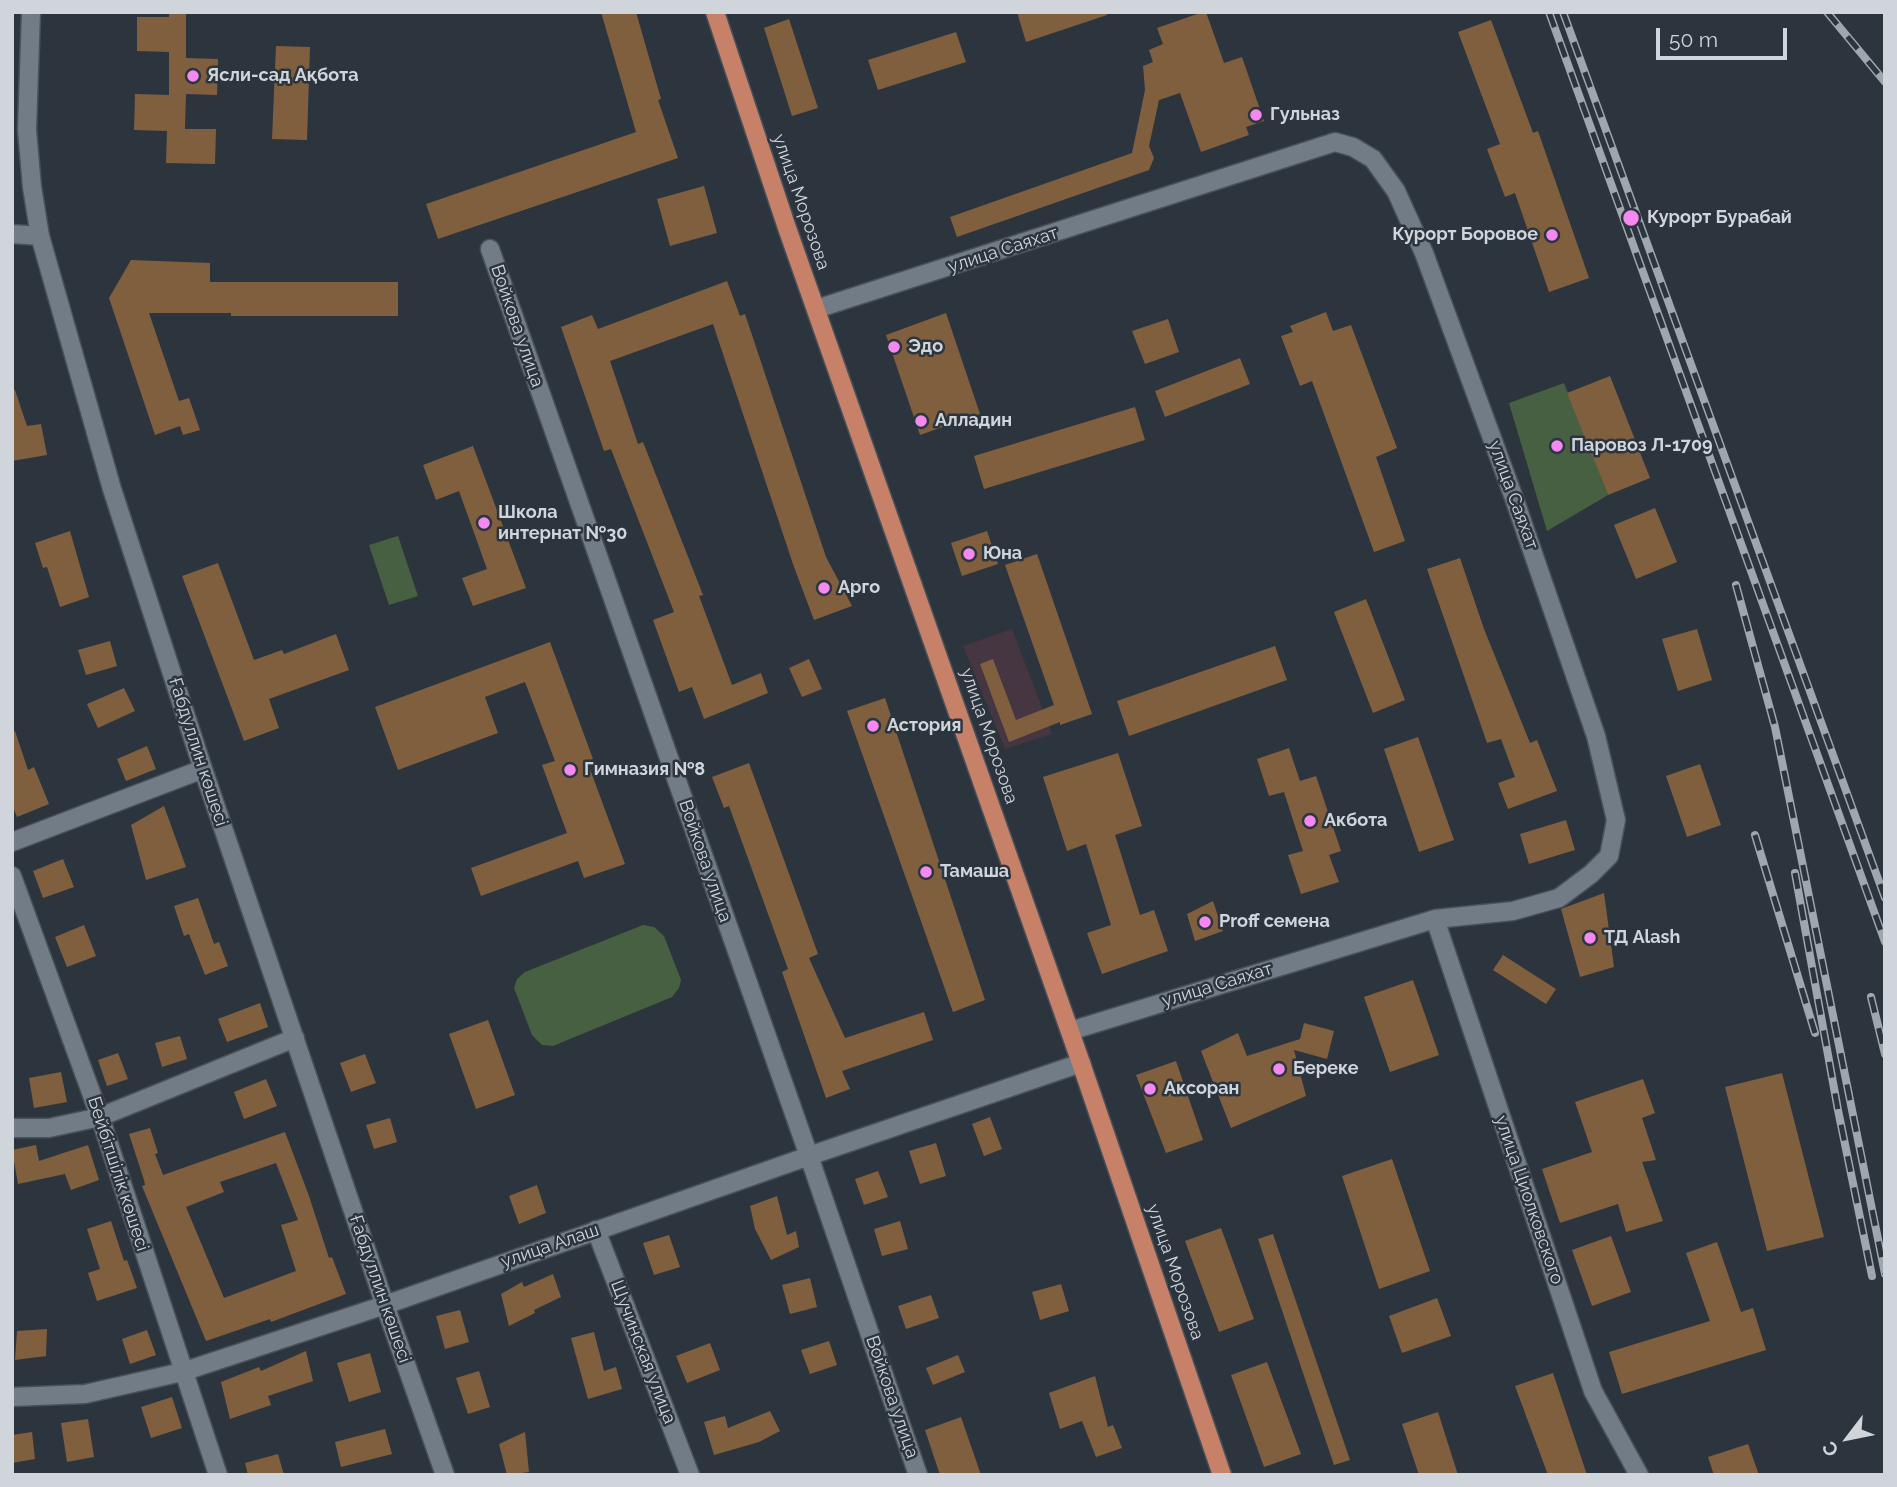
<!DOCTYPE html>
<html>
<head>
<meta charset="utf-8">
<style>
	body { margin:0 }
	#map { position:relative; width:1897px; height:1487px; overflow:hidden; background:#2c353e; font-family:Raleway,sans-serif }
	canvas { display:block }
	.frame { position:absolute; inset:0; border:14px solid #d0d5db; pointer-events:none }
	.north { position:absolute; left:1813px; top:1403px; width:70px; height:70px; -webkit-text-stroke:5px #2c353e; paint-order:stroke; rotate:238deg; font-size:19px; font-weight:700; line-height:28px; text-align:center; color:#d0d5db }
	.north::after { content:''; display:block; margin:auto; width:24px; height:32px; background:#d0d5db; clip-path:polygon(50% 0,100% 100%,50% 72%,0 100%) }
	.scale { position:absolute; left:1656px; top:28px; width:131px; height:32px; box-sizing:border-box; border:4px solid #d0d5db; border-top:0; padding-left:9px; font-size:21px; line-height:24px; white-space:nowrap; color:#d0d5db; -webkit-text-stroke:5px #2c353e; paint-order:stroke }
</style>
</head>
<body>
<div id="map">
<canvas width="1897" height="1487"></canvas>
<div class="frame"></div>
<div class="north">С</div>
<div class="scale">50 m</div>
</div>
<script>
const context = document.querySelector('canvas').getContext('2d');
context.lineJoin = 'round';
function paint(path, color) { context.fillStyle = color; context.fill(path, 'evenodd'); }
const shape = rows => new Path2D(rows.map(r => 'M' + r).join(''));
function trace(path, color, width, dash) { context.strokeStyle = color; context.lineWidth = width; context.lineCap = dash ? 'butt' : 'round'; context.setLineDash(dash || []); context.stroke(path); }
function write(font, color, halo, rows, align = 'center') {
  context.font = font + ' Raleway,sans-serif'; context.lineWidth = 5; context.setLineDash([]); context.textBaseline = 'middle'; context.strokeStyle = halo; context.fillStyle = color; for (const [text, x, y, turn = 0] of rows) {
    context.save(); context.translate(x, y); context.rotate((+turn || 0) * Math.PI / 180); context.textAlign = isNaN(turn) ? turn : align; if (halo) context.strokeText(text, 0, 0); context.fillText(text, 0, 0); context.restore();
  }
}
paint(shape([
	[1012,629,1052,734,1005,749,963,646]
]), '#453642');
paint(shape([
	[1564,383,1608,495,1547,531,1509,403],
	[398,536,418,596,389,605,369,545],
	[643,925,654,927,664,936,681,980,679,988,672,997,553,1046,542,1045,532,1035,514,988,517,979,525,972]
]), '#466041');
paint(shape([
	[169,12,186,12,186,58,218,59,217,95,186,94,185,129,216,129,215,164,166,163,167,131,134,130,135,94,169,95,169,52,137,51,137,17,169,17],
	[601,12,636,12,661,99,658,100,678,158,438,239,426,204,636,132],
	[1017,12,1106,12,1107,15,1026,42],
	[1203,12,1206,12,1224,63,1242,57,1264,121,1246,127,1249,135,1201,152,1180,93,1159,100,1149,146,1154,158,1149,170,957,237,950,217,1132,153,1145,90,1143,66,1153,62,1149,50,1163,44,1157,28],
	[789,19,818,108,792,116,764,28],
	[1491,20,1533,133,1538,131,1589,278,1549,292,1515,193,1505,197,1487,149,1500,144,1458,32],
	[956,32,966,62,878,90,868,60],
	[276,46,310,47,307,140,272,139],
	[704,186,717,233,670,246,657,199],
	[131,260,210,263,210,282,398,282,398,316,231,316,231,313,149,313,179,401,189,398,200,430,183,435,180,426,155,435,109,298],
	[727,281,740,316,745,314,826,557,852,606,814,620,794,567,713,324,610,361,638,444,643,442,703,595,699,596,732,685,761,673,768,693,704,719,692,687,679,692,653,620,674,612,611,449,604,451,561,327,592,315,598,329],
	[1326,312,1333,331,1351,325,1397,448,1376,457,1405,541,1374,552,1312,381,1300,386,1281,336,1293,332,1290,326],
	[946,313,980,414,920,435,886,335],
	[1168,319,1179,352,1145,364,1132,331],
	[1240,358,1250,384,1165,417,1155,391],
	[1610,376,1650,478,1608,495,1567,393],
	[12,390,15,390,27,426,41,424,47,455,12,461],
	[1135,407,1145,440,984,489,974,456],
	[473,446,526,588,473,606,462,578,487,569,459,491,436,500,423,465],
	[1655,508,1677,562,1636,579,1614,525],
	[70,531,89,597,60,607,47,567,43,568,35,543],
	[987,531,998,564,962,576,951,543],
	[1037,554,1092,714,1060,725,1060,722,1009,742,980,664,993,659,1016,720,1054,705,1005,565],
	[1460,558,1484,629,1530,743,1537,740,1557,791,1508,809,1498,783,1515,777,1501,739,1487,743,1427,569],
	[218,563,254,660,282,650,284,654,336,634,349,670,269,699,279,728,244,741,182,576],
	[1366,599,1405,700,1373,713,1334,612],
	[1697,629,1712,680,1678,691,1662,639],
	[110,641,117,666,86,675,78,650],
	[550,642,593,759,587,761,625,864,584,878,578,861,481,896,471,868,567,833,542,765,555,761,525,682,485,697,498,733,398,770,375,707],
	[1275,646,1287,680,1129,736,1117,701],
	[809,659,822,689,802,697,789,668],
	[124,688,135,711,98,728,87,704],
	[885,698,985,1000,953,1012,847,711],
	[15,731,28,770,34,767,49,804,17,817,12,805,12,732],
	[1418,737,1454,840,1419,852,1384,749],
	[147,746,156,769,126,781,117,759],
	[1289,748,1300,781,1316,776,1341,851,1329,855,1339,882,1301,894,1288,855,1303,851,1284,792,1269,796,1257,759],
	[1118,753,1142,826,1115,835,1140,915,1154,910,1168,951,1102,974,1087,933,1111,925,1086,844,1067,851,1043,777],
	[749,763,818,954,809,958,845,1038,924,1012,933,1040,842,1071,850,1089,826,1098,782,972,788,969,729,806,724,808,712,777],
	[1700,764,1721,825,1687,837,1666,776],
	[164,806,186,867,146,880,131,825],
	[1566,820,1575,850,1529,864,1520,834],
	[63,859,74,887,43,898,33,871],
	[1604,893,1614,967,1580,977,1561,909],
	[198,898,214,944,219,942,228,966,205,975,189,934,184,936,174,906],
	[1213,901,1223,931,1195,941,1187,914],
	[84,925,96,956,67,967,55,937],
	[1503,955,1556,989,1546,1004,1493,970],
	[1413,980,1439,1055,1390,1072,1364,997],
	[260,1003,268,1027,227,1042,218,1019],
	[488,1020,515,1095,476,1109,449,1034],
	[1304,1023,1334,1031,1327,1059,1294,1050,1306,1096,1231,1128,1201,1051,1238,1033,1247,1056,1300,1039],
	[180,1036,187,1059,162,1067,155,1043],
	[118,1053,128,1079,107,1086,98,1060],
	[365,1054,376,1083,351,1092,340,1063],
	[1176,1061,1203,1140,1166,1153,1136,1075],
	[61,1072,67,1102,34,1108,29,1078],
	[1782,1073,1824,1237,1767,1251,1725,1087],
	[266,1079,277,1106,244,1119,234,1092],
	[1643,1079,1655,1113,1642,1118,1656,1160,1642,1162,1663,1221,1626,1232,1618,1204,1560,1223,1542,1169,1592,1152,1575,1102],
	[990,1117,1002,1149,984,1156,972,1124],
	[390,1118,397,1142,374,1149,366,1125],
	[150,1128,158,1153,155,1154,163,1175,285,1132,309,1196,329,1258,332,1257,346,1294,271,1322,270,1319,206,1341,142,1186,145,1185,144,1180,129,1134],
	[276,1163,298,1220,281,1225,296,1271,224,1298,186,1207,224,1192,220,1182],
	[936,1143,946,1176,920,1184,909,1151],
	[36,1145,39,1161,88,1145,99,1180,71,1190,65,1174,18,1184,12,1150],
	[1392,1159,1430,1271,1379,1289,1342,1176],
	[878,1171,888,1197,864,1205,855,1179],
	[537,1185,546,1213,519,1224,509,1196],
	[777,1196,787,1235,796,1231,799,1247,771,1260,755,1229,750,1206],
	[111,1221,124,1261,127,1260,137,1288,97,1301,88,1273,100,1269,87,1229],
	[900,1221,908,1249,882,1256,874,1229],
	[1221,1228,1254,1319,1219,1332,1185,1241],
	[1273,1234,1350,1460,1334,1465,1258,1239],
	[669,1235,680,1267,654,1275,643,1243],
	[1611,1236,1631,1292,1592,1306,1572,1250],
	[1717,1242,1741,1312,1753,1308,1766,1350,1622,1394,1609,1352,1710,1321,1686,1253],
	[553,1274,561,1297,534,1310,535,1313,509,1326,501,1294,522,1282,524,1287],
	[810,1278,817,1307,790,1314,782,1285],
	[1061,1284,1069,1311,1040,1320,1032,1292],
	[931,1295,939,1318,906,1329,898,1306],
	[1437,1298,1451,1336,1402,1353,1389,1316],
	[460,1310,469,1342,445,1349,436,1316],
	[47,1329,46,1356,15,1360,17,1331],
	[147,1330,156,1355,130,1364,122,1339],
	[594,1332,604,1371,616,1367,622,1389,588,1399,571,1338],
	[829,1341,837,1365,810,1374,801,1350],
	[710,1343,720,1370,687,1383,676,1356],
	[306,1351,313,1381,268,1396,271,1405,230,1419,221,1382,259,1367,261,1371],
	[370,1353,381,1392,349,1402,337,1363],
	[958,1355,965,1372,933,1385,926,1368],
	[1267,1362,1301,1454,1264,1467,1231,1375],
	[479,1371,490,1407,468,1414,456,1378],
	[1553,1373,1587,1475,1548,1475,1515,1386],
	[1095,1376,1108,1427,1113,1425,1122,1448,1096,1457,1082,1421,1060,1429,1049,1393],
	[172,1397,182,1428,151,1438,141,1407],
	[770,1411,780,1431,759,1442,714,1455,704,1422,725,1416,728,1428],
	[1438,1412,1458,1475,1419,1475,1402,1424],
	[961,1417,981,1475,940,1475,925,1430],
	[88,1419,94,1457,67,1462,61,1423],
	[385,1429,392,1454,341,1467,335,1442],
	[32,1432,35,1459,12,1463,12,1435],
	[525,1432,529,1472,507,1475,499,1444],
	[1748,1444,1759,1475,1714,1475,1708,1457],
	[278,1454,284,1475,248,1475,245,1463]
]), '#805f3f');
const minor = shape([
	[31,12,27,130,32,187,40,236,112,489,203,769,385,1305,445,1475],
	[12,234,40,236],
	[490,249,809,1156,918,1475],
	[816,309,1335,142,1353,147,1373,159,1396,191,1424,253,1514,498,1596,736,1616,820,1609,856,1591,874,1559,898,1513,911,1435,919,1070,1031],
	[12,842,203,769],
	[12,876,100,1117,218,1475],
	[1435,919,1593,1391,1639,1475],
	[12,1128,49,1128,100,1117,295,1038],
	[596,1230,690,1475],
	[12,1397,85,1394,182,1372,385,1305,809,1156,1081,1063]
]);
const major = shape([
	[715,12,786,225,1081,1063,1222,1475]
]);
trace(minor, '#495058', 21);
trace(major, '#495058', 21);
trace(minor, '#727c87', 18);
trace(major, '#c78168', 18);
const rail = shape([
	[1549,12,1885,942],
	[1563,12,1885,898],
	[1827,12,1885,82],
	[1736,585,1775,727,1885,1274],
	[1755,835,1815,1033],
	[1795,873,1838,1110,1872,1276],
	[1871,997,1885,1054]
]);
trace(rail, '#a0a6ad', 8);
trace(rail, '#2c353e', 5, [16]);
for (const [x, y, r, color] of [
	[193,76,7,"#f489f0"],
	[1256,115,7,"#f489f0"],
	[1631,218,9,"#f489f0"],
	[1552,235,7,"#f489f0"],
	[894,347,7,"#f489f0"],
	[921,421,7,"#f489f0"],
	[1557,446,7,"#f489f0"],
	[484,523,7,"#f489f0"],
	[969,554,7,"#f489f0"],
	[824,588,7,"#f489f0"],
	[873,726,7,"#f489f0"],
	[570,770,7,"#f489f0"],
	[1310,821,7,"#f489f0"],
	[926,872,7,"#f489f0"],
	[1205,922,7,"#f489f0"],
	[1590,938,7,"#f489f0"],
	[1279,1069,7,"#f489f0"],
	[1150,1089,7,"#f489f0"]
]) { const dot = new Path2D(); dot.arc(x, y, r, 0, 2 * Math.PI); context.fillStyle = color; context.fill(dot); trace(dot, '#2c353e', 2.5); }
write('bold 18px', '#d0d5db', '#2c353e', [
	["Ясли-сад Ақбота",207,76],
	["Гульназ",1270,115],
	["Курорт Бурабай",1647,218],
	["Курорт Боровое",1538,235,"right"],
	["Эдо",908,347],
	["Алладин",935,421],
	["Паровоз Л-1709",1571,446],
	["Школа",498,513],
	["интернат №30",498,534],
	["Юна",983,554],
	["Арго",838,588],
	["Астория",887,726],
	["Гимназия №8",584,770],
	["Акбота",1324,821],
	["Тамаша",940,872],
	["Proff семена",1219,922],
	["ТД Alash",1604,938],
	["Береке",1293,1069],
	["Аксоран",1164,1089]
], 'left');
write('18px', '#d0d5db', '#2c353e', [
	["улица Морозова",801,202,71],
	["улица Саяхат",1003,250,-18],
	["Войкова улица",517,326,71],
	["улица Саяхат",1513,495,70],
	["улица Морозова",989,736,71],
	["Ғабдуллин көшесі",198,752,72],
	["Войкова улица",705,861,71],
	["улица Саяхат",1217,985,-17],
	["Бейбітшілік көшесі",118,1174,72],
	["улица Циолковского",1529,1200,71],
	["улица Алаш",550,1246,-19],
	["улица Морозова",1175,1272,71],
	["Ғабдуллин көшесі",380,1289,71],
	["Щучинская улица",643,1352,69],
	["Войкова улица",892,1397,71]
]);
</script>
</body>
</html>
